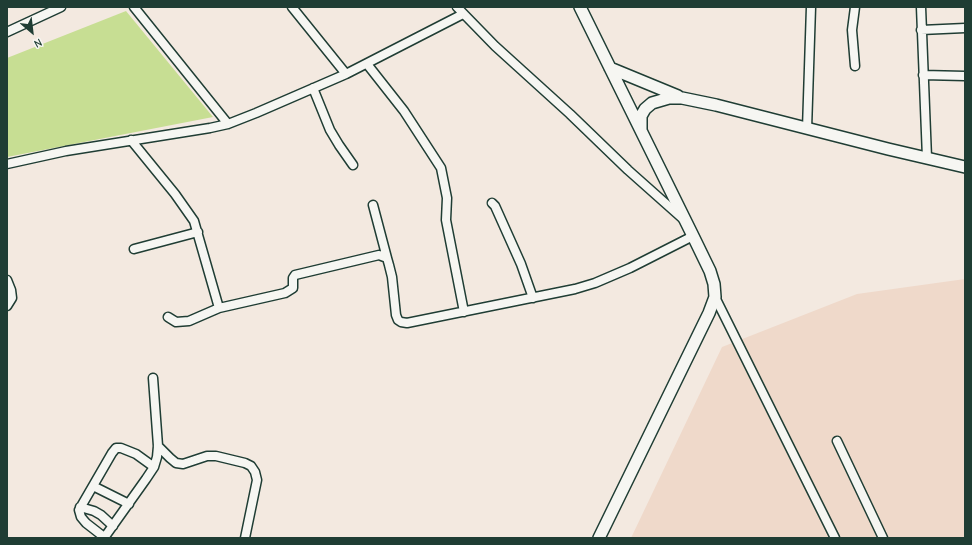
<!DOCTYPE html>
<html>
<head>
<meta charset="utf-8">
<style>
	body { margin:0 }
	#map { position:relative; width:972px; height:545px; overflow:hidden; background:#f3e9e0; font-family:"Comic Neue",sans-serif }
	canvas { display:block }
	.frame { position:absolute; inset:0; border:8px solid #1f3d34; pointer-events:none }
	.north { position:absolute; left:12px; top:12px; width:40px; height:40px; -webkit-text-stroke:3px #f6f6f2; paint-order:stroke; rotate:152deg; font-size:11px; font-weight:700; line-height:16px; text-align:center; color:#1f3d34 }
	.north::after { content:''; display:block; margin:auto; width:14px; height:18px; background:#1f3d34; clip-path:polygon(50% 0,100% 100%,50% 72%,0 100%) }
</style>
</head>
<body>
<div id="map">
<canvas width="972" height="545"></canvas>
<div class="frame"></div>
<div class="north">N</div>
</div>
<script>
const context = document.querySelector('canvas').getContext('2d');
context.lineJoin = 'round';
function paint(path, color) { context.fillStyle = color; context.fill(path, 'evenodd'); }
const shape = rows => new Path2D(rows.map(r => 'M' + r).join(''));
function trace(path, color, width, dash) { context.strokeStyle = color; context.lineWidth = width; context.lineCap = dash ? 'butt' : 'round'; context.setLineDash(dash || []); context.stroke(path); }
paint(shape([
	[965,279,965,538,631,538,722,347,857,294]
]), '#efd9ca');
paint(shape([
	[126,11,213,117,7,157,7,58]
]), '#c7de93');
const street = shape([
	[134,7,228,124],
	[292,7,346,74],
	[457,7,495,46,570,114,628,170,682,218],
	[921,7,927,158],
	[921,30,965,28],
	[7,32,61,7],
	[367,64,404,111,441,168,447,198,446,220,464,312],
	[855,66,852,30,855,7],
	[923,75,965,76],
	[313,88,330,130,339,145,353,165],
	[807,129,811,7],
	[131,140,175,194,194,221,219,308],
	[7,164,66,151,210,128,228,124,256,113,346,74,463,14],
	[492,203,495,206,521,264,533,298],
	[373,205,387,258],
	[134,249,198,232],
	[7,280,11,290,12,298,7,306],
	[715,297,835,538],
	[168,317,176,322,189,321,219,308,285,293,293,288,293,278,295,275,379,255,387,258,389,265,392,277,396,315,398,320,401,322,407,323,575,289,595,283,630,268,693,236],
	[837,441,883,538],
	[158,446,170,458,176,463,183,464,207,456,216,456,245,463,251,466,255,472,257,480,245,538],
	[93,486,129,504],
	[80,507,94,511,101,515,113,526],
	[104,537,86,523,81,517,79,510,112,453,116,448,121,448,136,454,154,467],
	[104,538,146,479,154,467,157,457,158,446,153,378]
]);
const secondary = shape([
	[580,7,693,236,710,271,714,284,715,297,709,313,599,538],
	[610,68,678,96],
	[641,130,641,116,645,109,652,103,669,98,682,98,716,105,888,149,965,167]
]);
trace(street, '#1f3d34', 11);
trace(secondary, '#1f3d34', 14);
trace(street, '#f6f6f2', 8);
trace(secondary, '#f6f6f2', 11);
</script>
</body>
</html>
